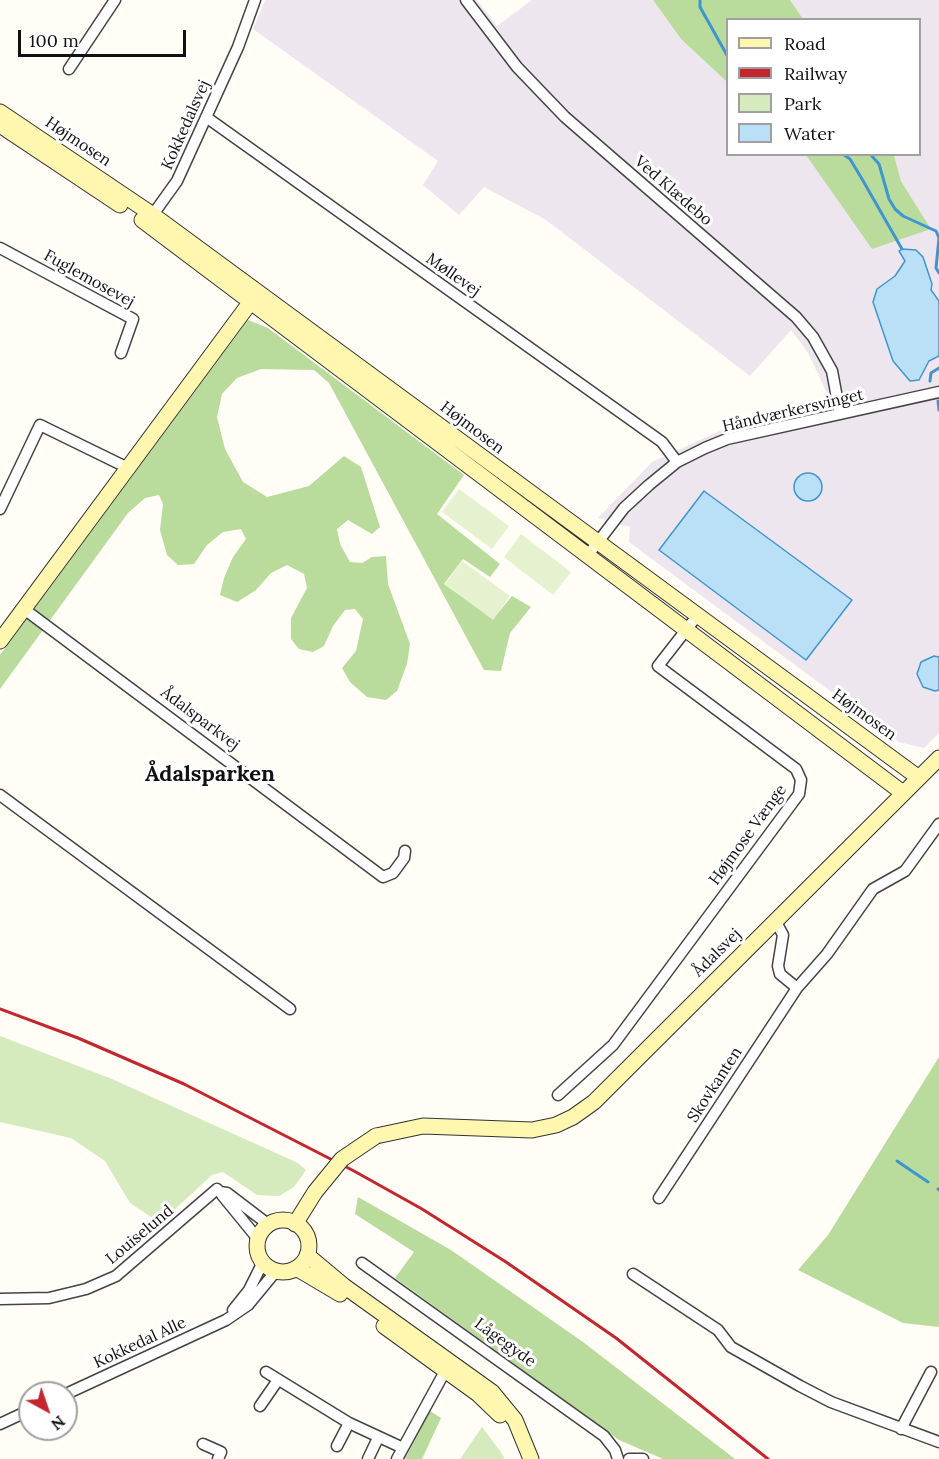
<!DOCTYPE html>
<html>
<head>
<meta charset="utf-8">
<style>
	body { margin:0 }
	#map { position:relative; width:939px; height:1459px; overflow:hidden; background:#fffdf5; font-family:Lora,serif }
	canvas { display:block }
	.legend { position:absolute; left:726px; top:18px; width:195px; height:138px; box-sizing:border-box; background:#fff; border:2px solid #a0a0a0; margin:0; padding:8px 10px; list-style:none; font-size:18px; color:#111 }
	.legend li { display:flex; align-items:center; gap:12px; height:30px }
	.legend b { width:30px; border:2px solid #a0a0a0 }
	.north { position:absolute; left:18px; top:1381px; width:60px; height:60px; box-sizing:border-box; background:#fff; border:2px solid #a0a0a0; border-radius:50%; rotate:140deg; font-size:16px; font-weight:700; line-height:24px; text-align:center; color:#111 }
	.north::after { content:''; display:block; margin:auto; width:21px; height:27px; background:#c4262e; clip-path:polygon(50% 0,100% 100%,50% 72%,0 100%) }
	.scale { position:absolute; left:18px; top:30px; width:168px; height:27px; box-sizing:border-box; border:3px solid #111; border-top:0; padding-left:8px; font-size:18px; line-height:21px; white-space:nowrap; color:#111; -webkit-text-stroke:4px #fff; paint-order:stroke }
</style>
</head>
<body>
<div id="map">
<canvas width="939" height="1459"></canvas>
<ul class="legend">
<li><b style="height:8px;background:#fff6b0"></b>Road</li>
<li><b style="height:8px;background:#c4262e"></b>Railway</li>
<li><b style="height:16px;background:#d5ebbd"></b>Park</li>
<li><b style="height:16px;background:#b9e0f7"></b>Water</li>
</ul>
<div class="north">N</div>
<div class="scale">100 m</div>
</div>
<script>
const context = document.querySelector('canvas').getContext('2d');
context.lineJoin = 'round';
function paint(path, color) { context.fillStyle = color; context.fill(path, 'evenodd'); }
const shape = rows => new Path2D(rows.map(r => 'M' + r).join(''));
function trace(path, color, width, dash) { context.strokeStyle = color; context.lineWidth = width; context.lineCap = dash ? 'butt' : 'round'; context.setLineDash(dash || []); context.stroke(path); }
function write(font, color, halo, rows, align = 'center') {
  context.font = font + ' Lora,serif'; context.lineWidth = 6; context.setLineDash([]); context.textBaseline = 'middle'; context.strokeStyle = halo; context.fillStyle = color; for (const [text, x, y, turn = 0] of rows) {
    context.save(); context.translate(x, y); context.rotate((+turn || 0) * Math.PI / 180); context.textAlign = isNaN(turn) ? turn : align; if (halo) context.strokeText(text, 0, 0); context.fillText(text, 0, 0); context.restore();
  }
}
paint(shape([
	[265,0,477,0,497,26,532,0,653,0,681,39,727,82,728,154,806,155,931,229,901,181,894,155,920,154,920,20,803,19,790,0,939,0,939,733,924,748,899,742,629,542,630,527,598,518,652,462,724,429,821,407,826,392,820,378,808,353,791,330,750,376,546,220,484,187,459,215,423,185,438,161,253,29]
]), '#eee6ef');
paint(shape([
	[0,1036,112,1079,298,1163,306,1170,294,1187,279,1196,257,1195,223,1172,212,1175,160,1223,130,1203,105,1161,71,1138,0,1122],
	[482,1427,500,1451,505,1459,460,1459]
]), '#d5ebbd');
paint(shape([
	[653,0,790,0,803,19,728,20,727,82,681,39],
	[806,155,894,155,901,181,931,229,872,249],
	[248,320,268,328,464,475,437,514,500,564,490,577,463,559,444,584,493,619,512,596,531,607,510,633,501,671,484,670,329,383,314,370,261,369,237,378,222,394,217,417,225,449,243,482,267,497,309,486,344,456,361,467,380,527,372,534,348,520,337,529,340,544,350,562,362,563,372,557,386,556,388,584,410,644,407,664,397,691,386,700,367,697,350,682,342,668,356,651,363,619,355,609,345,610,333,626,324,646,313,652,299,649,291,639,291,618,307,588,304,574,287,565,271,573,256,590,237,602,220,595,224,578,233,557,246,539,241,529,223,532,207,545,194,564,178,565,167,555,160,530,163,504,159,495,145,498,128,513,0,689,0,655],
	[939,1057,939,1327,903,1323,798,1270,828,1235],
	[358,1197,451,1250,583,1342,735,1459,663,1459,619,1440,395,1278,414,1252,355,1214],
	[430,1411,441,1418,422,1459,405,1459]
]), '#b9dc9c');
paint(shape([
	[459,489,509,526,492,549,442,512],
	[521,534,571,572,553,595,504,557],
	[462,561,510,596,493,620,445,584]
]), '#e6f2cf');
const water = shape([
	[902,249,916,250,923,257,932,284,931,290,939,301,939,356,929,361,919,380,910,381,893,361,873,302,877,289,895,276,905,261,899,251,902,249],
	'794 487a14 14 0 1 1 28 0a14 14 0 1 1-28 0Z',
	[704,491,852,600,806,660,659,550,704,491],
	[934,656,939,657,939,690,935,691,923,687,917,674,921,662,934,656]
]);
paint(water, '#b9e0f7');
trace(water, '#3f96cf', 1.5);
trace(shape([
	[700,0,700,7,728,57],
	[843,154,850,159,862,179,902,249],
	[870,154,879,164,889,199,895,209,903,216,936,231,939,238,936,268,939,273],
	[930,381,931,373,939,368],
	[938,401,939,410],
	[897,1161,928,1182],
	[938,1189,939,1190]
]), '#3f96cf', 3);
const street = shape([
	[466,0,517,67,565,117,796,317,813,337,832,371,840,414],
	[69,69,115,0],
	[206,117,662,442,677,462],
	[149,220,177,181,238,47,255,0],
	[0,248,133,319,121,353],
	[0,509,40,425,128,468],
	[588,555,624,508,649,485,677,462,705,448,727,439,939,392],
	[24,609,383,877,393,873,404,858,405,851],
	[0,795,290,1009],
	[775,920,783,935,778,966,780,974,797,988],
	[558,1095,613,1045,799,794,801,780,796,769,658,666,697,616],
	[222,1195,258,1239],
	[659,1198,797,988,827,954,873,889,905,871,939,824],
	[362,1263,604,1436,615,1450,618,1459],
	[633,1274,718,1330,731,1347,800,1386,831,1402,939,1442],
	[0,1299,49,1298,86,1289,116,1276,217,1189,220,1192,227,1193,269,1225],
	[233,1310,249,1290,263,1262],
	[266,1372,349,1423,403,1448],
	[66,1394,226,1320,248,1305,276,1271],
	[260,1406,278,1380],
	[0,1424,30,1410],
	[901,1429,931,1372],
	[203,1444,221,1452,218,1459],
	[337,1446,349,1423],
	[368,1459,378,1438],
	[397,1459,449,1364],
	[629,1459,643,1459]
]);
const secondary = shape([
	[0,112,153,215,919,778],
	[0,125,120,205],
	[142,220,903,793],
	[0,641,255,296],
	[376,1136,423,1126,532,1130,556,1125,573,1117,594,1102,939,758],
	'257 1246a26 26 0 1 1 52 0a26 26 0 1 1-52 0Z',
	[295,1224,315,1192],
	[307,1255,344,1286,492,1392,515,1420,531,1459],
	[296,1268,340,1294],
	[384,1326,478,1394,500,1415]
]);
trace(street, '#444', 13);
trace(secondary, '#333', 17);
trace(street, '#fff', 10);
trace(secondary, '#fff6b0', 15);
trace(shape([
	[0,1009,78,1038,184,1084,354,1171,422,1209,506,1262,616,1338,768,1459]
]), '#c4262e', 3);
const secondaryBridge = shape([
	[315,1192,342,1159,376,1136]
]);
trace(secondaryBridge, '#333', 17, []);
trace(secondaryBridge, '#fff6b0', 15);
write('16px', '#111', '#fff', [
	["Kokkedalsvej",186,125,-66],
	["Højmosen",78,142,34],
	["Ved Klædebo",673,191,41],
	["Møllevej",453,275,35],
	["Fuglemosevej",89,279,29],
	["Håndværkersvinget",793,411,-13],
	["Højmosen",472,428,37],
	["Højmosen",864,715,36],
	["Ådalsparkvej",200,719,37],
	["Højmose Vænge",748,835,-54],
	["Ådalsvej",717,953,-45],
	["Skovkanten",715,1085,-57],
	["Louiselund",140,1235,-40],
	["Kokkedal Alle",140,1343,-25],
	["Lågegyde",505,1343,36]
]);
write('bold 22px', '#111', '#fff', [
	["Ådalsparken",210,775]
]);
</script>
</body>
</html>
